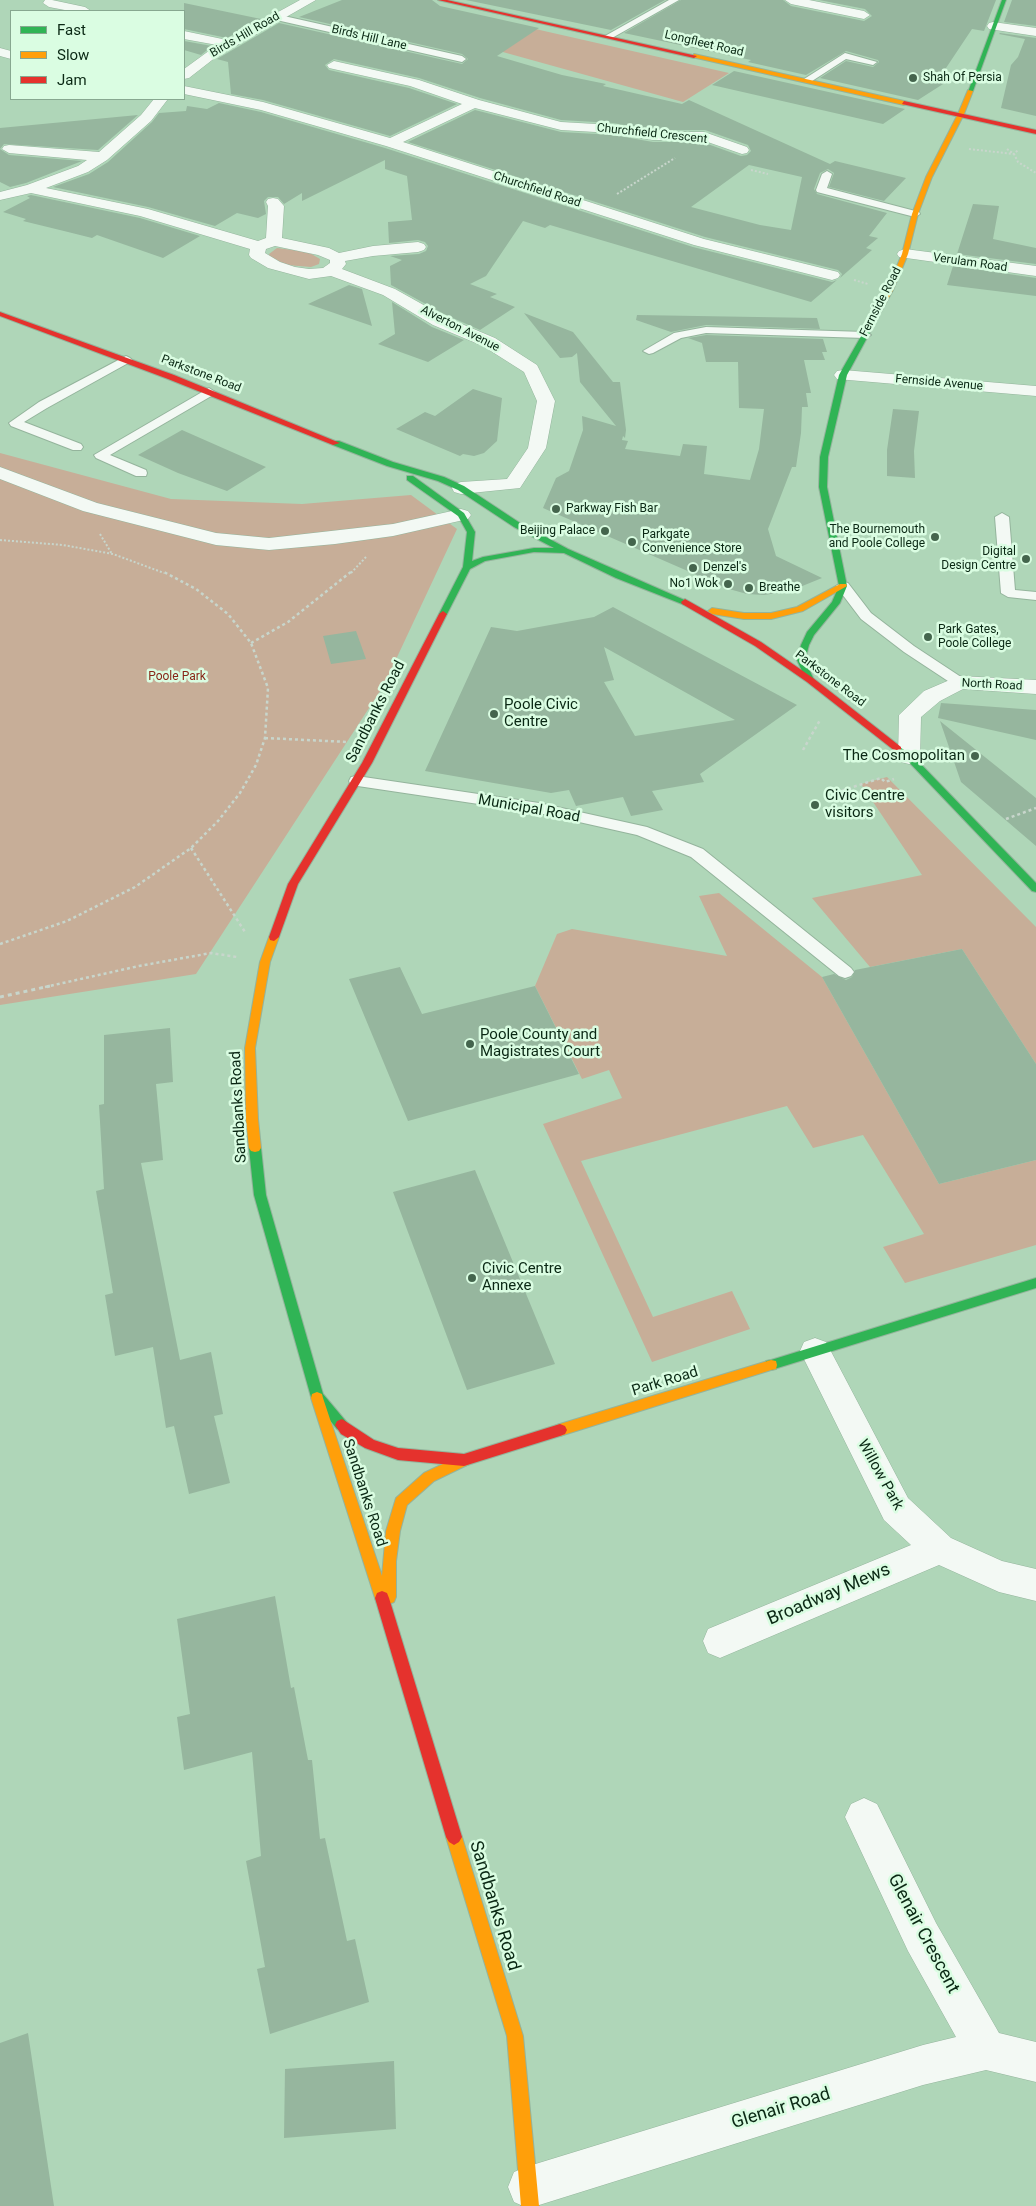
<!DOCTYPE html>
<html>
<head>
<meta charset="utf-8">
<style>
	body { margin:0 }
	#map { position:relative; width:1036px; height:2206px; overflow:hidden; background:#afd6b8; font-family:Roboto,sans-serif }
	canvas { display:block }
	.legend { position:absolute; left:10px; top:10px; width:175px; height:90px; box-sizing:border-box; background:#dafde2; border:1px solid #87a890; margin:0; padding:6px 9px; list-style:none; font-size:15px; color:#0a2814 }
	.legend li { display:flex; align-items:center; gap:10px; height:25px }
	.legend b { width:25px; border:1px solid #87a890 }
</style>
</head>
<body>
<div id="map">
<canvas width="1036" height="2206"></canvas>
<ul class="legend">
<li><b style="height:6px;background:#30b455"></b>Fast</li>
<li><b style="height:6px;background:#ff9f0a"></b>Slow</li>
<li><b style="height:6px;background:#e5322d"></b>Jam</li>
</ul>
</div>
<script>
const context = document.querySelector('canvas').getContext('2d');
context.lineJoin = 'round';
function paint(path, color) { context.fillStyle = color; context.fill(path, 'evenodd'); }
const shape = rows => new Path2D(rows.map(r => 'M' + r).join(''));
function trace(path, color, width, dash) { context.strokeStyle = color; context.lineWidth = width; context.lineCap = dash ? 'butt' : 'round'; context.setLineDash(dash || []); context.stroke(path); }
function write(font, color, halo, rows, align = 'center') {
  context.font = font + ' Roboto,sans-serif'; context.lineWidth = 5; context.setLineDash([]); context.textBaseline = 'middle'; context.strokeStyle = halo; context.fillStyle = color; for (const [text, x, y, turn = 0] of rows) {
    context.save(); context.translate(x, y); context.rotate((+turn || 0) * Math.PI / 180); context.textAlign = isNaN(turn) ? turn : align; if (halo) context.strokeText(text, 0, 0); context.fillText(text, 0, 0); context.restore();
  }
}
paint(shape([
	[531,28,729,73,683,102,492,49],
	[277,248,308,252,320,259,319,264,311,267,287,265,270,257,269,254],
	[0,453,171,499,302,504,411,495,457,529,384,685,196,974,0,1005],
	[887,777,1036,927,1036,1064,962,949,870,967,812,898,922,875,861,784],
	[719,893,822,977,939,1184,1036,1160,1036,1245,905,1283,883,1247,924,1234,863,1135,813,1148,787,1106,581,1161,653,1317,732,1291,750,1329,652,1362,543,1124,622,1098,609,1070,582,1079,535,986,557,934,572,929,727,956,699,896]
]), '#c7ae98');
paint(shape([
	[342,0,432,0,440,6,539,28,497,56,562,75,606,84,603,86,682,104,689,100,830,164,835,161,906,178,884,201,829,187,834,173,828,169,820,173,814,189,817,194,887,213,869,236,878,238,866,248,872,250,840,278,842,274,838,270,705,237,408,142,475,110,561,132,613,135,653,142,702,142,741,156,747,155,751,151,748,145,705,130,653,130,613,123,561,120,480,98,419,78,334,59,325,65,329,70,409,88,457,104,390,136,263,100,231,94,228,62,217,59,279,23,462,64,468,59,462,54,299,17],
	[749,165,802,177,791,230,760,225,691,207],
	[466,0,665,0,611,30],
	[681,0,783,0,791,6,864,21,872,16,865,9,819,0,996,0,984,31,972,29,942,74,954,77,918,100,820,78,846,61,873,67,879,62,878,60,846,51,806,75,748,62,751,60,624,33],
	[1012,0,1036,0,1036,26,1004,22],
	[184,3,261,19,227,38,184,29],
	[1000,33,1036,38,1036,116,1001,108,1011,65,1018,57,1025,39,999,34],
	[184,41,212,46,201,55,184,50],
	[734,71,905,109,883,124,712,85],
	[219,103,261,112,385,148,693,247,832,282,837,280,811,302,550,225,545,228,523,221,486,276,470,284,497,294,490,297,515,307,480,330,446,315,391,285,390,266,402,260,390,256,419,254,426,251,428,246,425,242,418,240,389,243,388,222,412,220,407,176,385,169,385,160,302,201,302,193,284,204,278,197,268,197,264,201,266,214,258,218,237,213,215,226,148,207,53,187,89,174,108,162,152,122,159,113,186,111,187,106,207,109],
	[138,115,98,150,4,144,0,149,9,155,82,161,26,183,10,187,0,182,0,128],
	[31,195,140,218,200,236,163,258,97,235,92,238,68,232,23,221,26,219,3,212,30,198,27,196],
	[973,204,999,206,993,239,1036,248,1036,264,957,254],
	[953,266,1036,278,1036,296,947,285],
	[349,285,362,289,372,326,308,304],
	[392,302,432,327,464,340,428,362,378,344,395,334],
	[524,313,573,332,613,382,620,382,626,430,625,438,623,436,622,440,628,441,625,449,680,456,683,444,707,446,704,474,750,480,759,449,764,409,739,408,738,362,706,362,702,343,688,338,706,335,823,339,827,352,822,352,825,360,804,360,811,393,806,393,808,407,802,407,801,433,796,467,792,467,768,529,776,556,822,578,790,591,764,595,747,594,729,589,543,508,556,478,569,471,583,430,582,416,616,426,580,382,577,353,572,357,560,358],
	[637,315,817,318,820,329,706,325,671,332,636,320],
	[473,389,502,398,497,441,484,453,474,456,463,454,460,456,396,429,425,412,435,416],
	[893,409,919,411,914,451,915,478,887,476,887,450],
	[182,430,266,467,227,491,178,473,138,455],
	[613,607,797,705,700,774,704,782,652,791,663,810,631,816,623,797,576,806,569,790,551,793,425,771,491,627,517,631,594,617],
	[604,647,735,720,635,736,604,682,614,680],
	[356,631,366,659,331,664,323,636],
	[941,703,1036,710,1036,740,938,718],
	[940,721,1036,798,1036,846,961,782],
	[962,949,1036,1064,1036,1160,939,1184,822,977,834,974,846,980,852,977,855,970],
	[400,967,422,1014,535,986,579,1074,408,1121,349,979],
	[170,1028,173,1082,156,1084,163,1160,141,1163,180,1360,211,1352,223,1414,214,1416,230,1483,189,1494,174,1426,166,1428,153,1347,115,1356,105,1295,113,1293,96,1191,104,1189,99,1105,104,1104,104,1035],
	[475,1170,555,1364,467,1390,393,1192],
	[275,1596,291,1688,294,1687,308,1760,312,1760,320,1839,325,1838,347,1941,355,1939,369,2002,270,2034,257,1969,265,1967,246,1861,261,1856,252,1752,184,1770,177,1717,190,1714,177,1619],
	[28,2033,54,2206,0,2206,0,2043],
	[394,2061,396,2129,284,2138,285,2069]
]), '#96b69e');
const lane = shape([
	[669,0,679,0,612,38,605,36,669,0],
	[275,14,462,56,466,59,462,62,272,19,271,17,275,14],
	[845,53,877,62,873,65,846,59,809,83,801,81,845,53],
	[827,171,832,174,827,188,919,212,920,214,915,217,817,192,816,190,822,174,827,171],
	[706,327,865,332,871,335,865,338,706,333,681,338,653,353,649,354,643,351,674,333,706,327],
	[126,356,130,358,132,360,130,362,47,408,24,422,81,444,83,447,81,450,73,450,11,426,9,423,39,402,126,356],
	[209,388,215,392,213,395,110,455,146,470,147,473,146,476,136,476,96,458,94,455,209,388],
	[1002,513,1009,517,1015,590,1036,592,1036,600,1008,597,1001,593,995,517,1002,513],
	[843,582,848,583,871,613,914,646,964,679,966,682,964,685,954,685,904,652,861,619,836,586,843,582],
	[357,776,539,803,647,827,703,849,851,968,854,972,851,976,845,978,839,976,691,857,637,835,539,813,351,785,349,781,351,777,357,776]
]);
const street = shape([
	[45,0,52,0,85,7,91,11,70,11,49,7,43,3,45,0],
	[300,0,316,0,216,57,189,78,184,79,184,69,217,45,184,39,184,31,227,40,300,0],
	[785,0,809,0,864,11,870,15,864,19,791,4,785,0],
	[993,22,1036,28,1036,36,989,29,987,26,989,23,993,22],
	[0,48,11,51,11,59,0,56,0,48],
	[334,61,419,80,479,100,561,122,613,125,653,132,704,132,747,147,749,150,747,153,742,154,702,140,653,140,613,133,561,130,475,108,403,142,704,239,838,272,840,275,838,278,832,280,694,245,386,146,261,110,184,94,184,86,263,102,390,138,462,104,410,86,329,68,327,65,334,61],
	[154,99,168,99,151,121,107,160,88,172,46,188,148,209,258,241,266,238,268,206,266,202,268,199,273,198,278,199,284,206,282,238,329,248,339,253,373,246,418,242,424,244,426,247,424,250,418,252,373,256,345,261,346,264,342,269,395,289,445,317,495,338,537,365,555,401,546,448,520,488,461,494,454,492,452,488,454,484,461,482,507,479,528,448,537,401,524,372,483,346,433,325,383,295,331,276,309,279,268,268,251,258,249,255,250,249,140,216,31,193,0,200,0,192,27,185,78,166,87,160,9,153,2,149,4,146,9,145,99,152,141,115,154,99],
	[275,246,318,255,330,260,330,263,323,268,309,269,295,267,280,262,265,253,266,249,275,246],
	[905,249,1036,266,1036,276,899,257,897,254,899,251,905,249],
	[843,370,1036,386,1036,396,837,379,834,375,837,371,843,370],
	[0,467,97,503,216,533,269,538,393,524,461,509,468,511,471,515,468,519,393,536,335,544,269,550,216,545,83,511,0,479,0,467],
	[959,676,1036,680,1036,694,963,689,940,701,921,717,920,757,917,762,909,764,901,762,898,757,899,715,924,691,959,676],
	[815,1338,826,1342,908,1498,951,1538,1002,1561,1036,1569,1036,1601,999,1592,939,1565,720,1658,708,1653,703,1641,708,1629,911,1545,884,1520,800,1351,804,1342,815,1338],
	[864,1798,877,1804,936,1923,999,2033,1036,2042,1036,2082,986,2070,923,2085,536,2206,523,2206,514,2202,508,2187,514,2172,529,2166,923,2045,956,2037,908,1951,845,1817,851,1804,864,1798]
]);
const fast = shape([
	[1002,0,1006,0,973,91,968,92,1002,0],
	[879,308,882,310,847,375,828,457,827,487,847,586,840,603,814,635,809,645,805,660,814,680,810,683,806,680,797,660,801,645,807,632,832,602,839,586,819,487,820,457,839,375,876,310,879,308],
	[333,441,339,441,393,462,444,477,464,486,520,523,568,549,689,602,685,605,682,604,616,578,564,553,534,552,485,561,470,569,447,614,443,617,440,616,439,614,463,567,467,532,458,516,407,480,407,476,413,476,464,513,475,532,472,561,483,557,534,548,554,548,514,527,458,490,438,481,387,466,333,445,333,441],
	[898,746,912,755,1036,883,1036,892,1032,891,906,759,895,751,895,747,898,746],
	[255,1144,259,1145,261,1148,266,1195,323,1394,349,1425,347,1429,342,1431,337,1429,311,1397,254,1195,249,1148,251,1145,255,1144],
	[1036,1278,1036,1288,771,1370,766,1369,765,1365,766,1361,771,1360,1036,1278]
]);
const slow = shape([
	[694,54,904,101,907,103,904,105,692,57,694,54],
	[968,90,973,91,964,114,932,177,918,214,908,254,893,290,882,310,877,311,876,310,887,290,902,254,912,214,926,177,958,114,968,90],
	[840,584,846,584,847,586,803,611,771,619,744,619,712,614,708,611,712,608,744,613,771,613,797,607,840,584],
	[274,933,279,937,270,962,255,1048,258,1119,261,1148,259,1151,255,1152,251,1151,249,1148,246,1119,245,1048,260,962,269,937,274,933],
	[771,1360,776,1361,777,1365,776,1369,771,1370,560,1436,555,1434,553,1430,555,1426,560,1424,771,1360],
	[317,1392,322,1394,323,1398,382,1576,386,1531,396,1498,424,1473,464,1454,469,1456,471,1460,469,1464,434,1481,407,1505,400,1531,396,1561,396,1597,394,1602,389,1604,382,1605,377,1603,375,1598,311,1398,312,1394,317,1392],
	[454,1829,459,1832,462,1837,523,2036,539,2206,521,2206,507,2036,446,1837,449,1832,454,1829]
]);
const jam = shape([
	[438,0,447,0,697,56,694,58,438,0],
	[904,101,1036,130,1036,134,902,104,904,101],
	[0,312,174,375,340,443,333,445,168,379,0,316,0,312],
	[685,599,761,642,813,678,901,747,901,751,895,751,807,682,755,646,682,604,681,602,685,599],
	[443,611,447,614,372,763,298,884,279,937,274,941,270,940,269,937,288,884,362,763,439,614,443,611],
	[342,1419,374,1440,398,1448,464,1454,560,1424,565,1426,567,1430,565,1434,560,1436,464,1466,398,1460,365,1448,341,1434,335,1425,337,1421,342,1419],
	[382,1591,387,1593,389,1598,462,1837,459,1842,454,1845,449,1842,446,1837,375,1598,377,1593,382,1591]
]);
trace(lane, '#94b49c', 2);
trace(street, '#94b49c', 1);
trace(fast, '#94b49c', 2);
trace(slow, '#94b49c', 2);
trace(jam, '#94b49c', 2);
trace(shape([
	[969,149,1014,154,1018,150],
	[1007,149,1014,154,1018,162,1036,173],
	[751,170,768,174],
	[617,194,675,158],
	[854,280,868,284],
	[100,534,112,554],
	[0,540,63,545,113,554,164,573],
	[351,573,366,557]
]), '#c8d6cc', 2, [2, 2]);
trace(shape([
	[251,643,288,622,352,571],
	[265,738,348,742],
	[803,750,820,720],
	[831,794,881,778,885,782,894,779],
	[1006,819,1036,808],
	[191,848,245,932],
	[0,944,67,921,135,887,191,848,218,821,240,793,256,765,265,738,268,688,251,643,228,614,196,589,162,571],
	[45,987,139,966,211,953,237,957]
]), '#c8d6cc', 2.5, [3, 3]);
trace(shape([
	[0,997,50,986]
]), '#c8d6cc', 3, [4, 4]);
paint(lane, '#f3f9f4');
paint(street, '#f3f9f4');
paint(fast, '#30b455');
paint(slow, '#ff9f0a');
paint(jam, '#e5322d');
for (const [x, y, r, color] of [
	[913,78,5,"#44654d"],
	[556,509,5,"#44654d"],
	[605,531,5,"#44654d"],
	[935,537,5,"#44654d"],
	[632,542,5,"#44654d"],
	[1026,559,5,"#44654d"],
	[693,568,5,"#44654d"],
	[728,584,5,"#44654d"],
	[749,588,5,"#44654d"],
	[928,637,5,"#44654d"],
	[494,714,5,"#44654d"],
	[975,756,5,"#44654d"],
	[815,805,5,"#44654d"],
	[470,1044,5,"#44654d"],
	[472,1278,5,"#44654d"]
]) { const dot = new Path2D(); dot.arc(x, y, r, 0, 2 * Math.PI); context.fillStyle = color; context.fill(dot); trace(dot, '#dafde2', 2); }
write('12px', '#0a2814', '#dafde2', [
	["Birds Hill Road",245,35,-30],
	["Birds Hill Lane",369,38,13],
	["Longfleet Road",704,44,13],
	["Churchfield Crescent",652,134,6],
	["Churchfield Road",537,190,18],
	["Verulam Road",970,263,8],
	["Fernside Road",881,302,-63],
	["Alverton Avenue",460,329,27],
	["Parkstone Road",201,374,21],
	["Fernside Avenue",939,383,5],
	["Parkstone Road",830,679,37],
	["North Road",992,685,3]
]);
write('12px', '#0a2814', '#dafde2', [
	["Shah Of Persia",923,78],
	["Parkway Fish Bar",566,509],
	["The Bournemouth",925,530,"right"],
	["and Poole College",925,544,"right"],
	["Beijing Palace",595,531,"right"],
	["Parkgate",642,535],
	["Convenience Store",642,549],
	["Digital",1016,552,"right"],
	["Design Centre",1016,566,"right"],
	["Denzel's",703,568],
	["No1 Wok",718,584,"right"],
	["Breathe",759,588],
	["Park Gates,",938,630],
	["Poole College",938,644]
], 'left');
write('12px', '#882618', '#dafde2', [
	["Poole Park",177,677]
]);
write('15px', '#0a2814', '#dafde2', [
	["Poole Civic",504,705],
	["Centre",504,722],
	["The Cosmopolitan",965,756,"right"],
	["Civic Centre",825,796],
	["visitors",825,813],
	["Poole County and",480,1035],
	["Magistrates Court",480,1052],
	["Civic Centre",482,1269],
	["Annexe",482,1286]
], 'left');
write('15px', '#0a2814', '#dafde2', [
	["Sandbanks Road",376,712,-63],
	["Municipal Road",529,809,10],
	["Sandbanks Road",239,1107,-93],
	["Park Road",665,1382,-17],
	["Willow Park",880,1475,61],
	["Sandbanks Road",364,1493,72]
]);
write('18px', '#0a2814', '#dafde2', [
	["Broadway Mews",829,1595,-23],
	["Sandbanks Road",494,1906,73],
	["Glenair Crescent",923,1934,62],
	["Glenair Road",781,2109,-17]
]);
</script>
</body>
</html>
